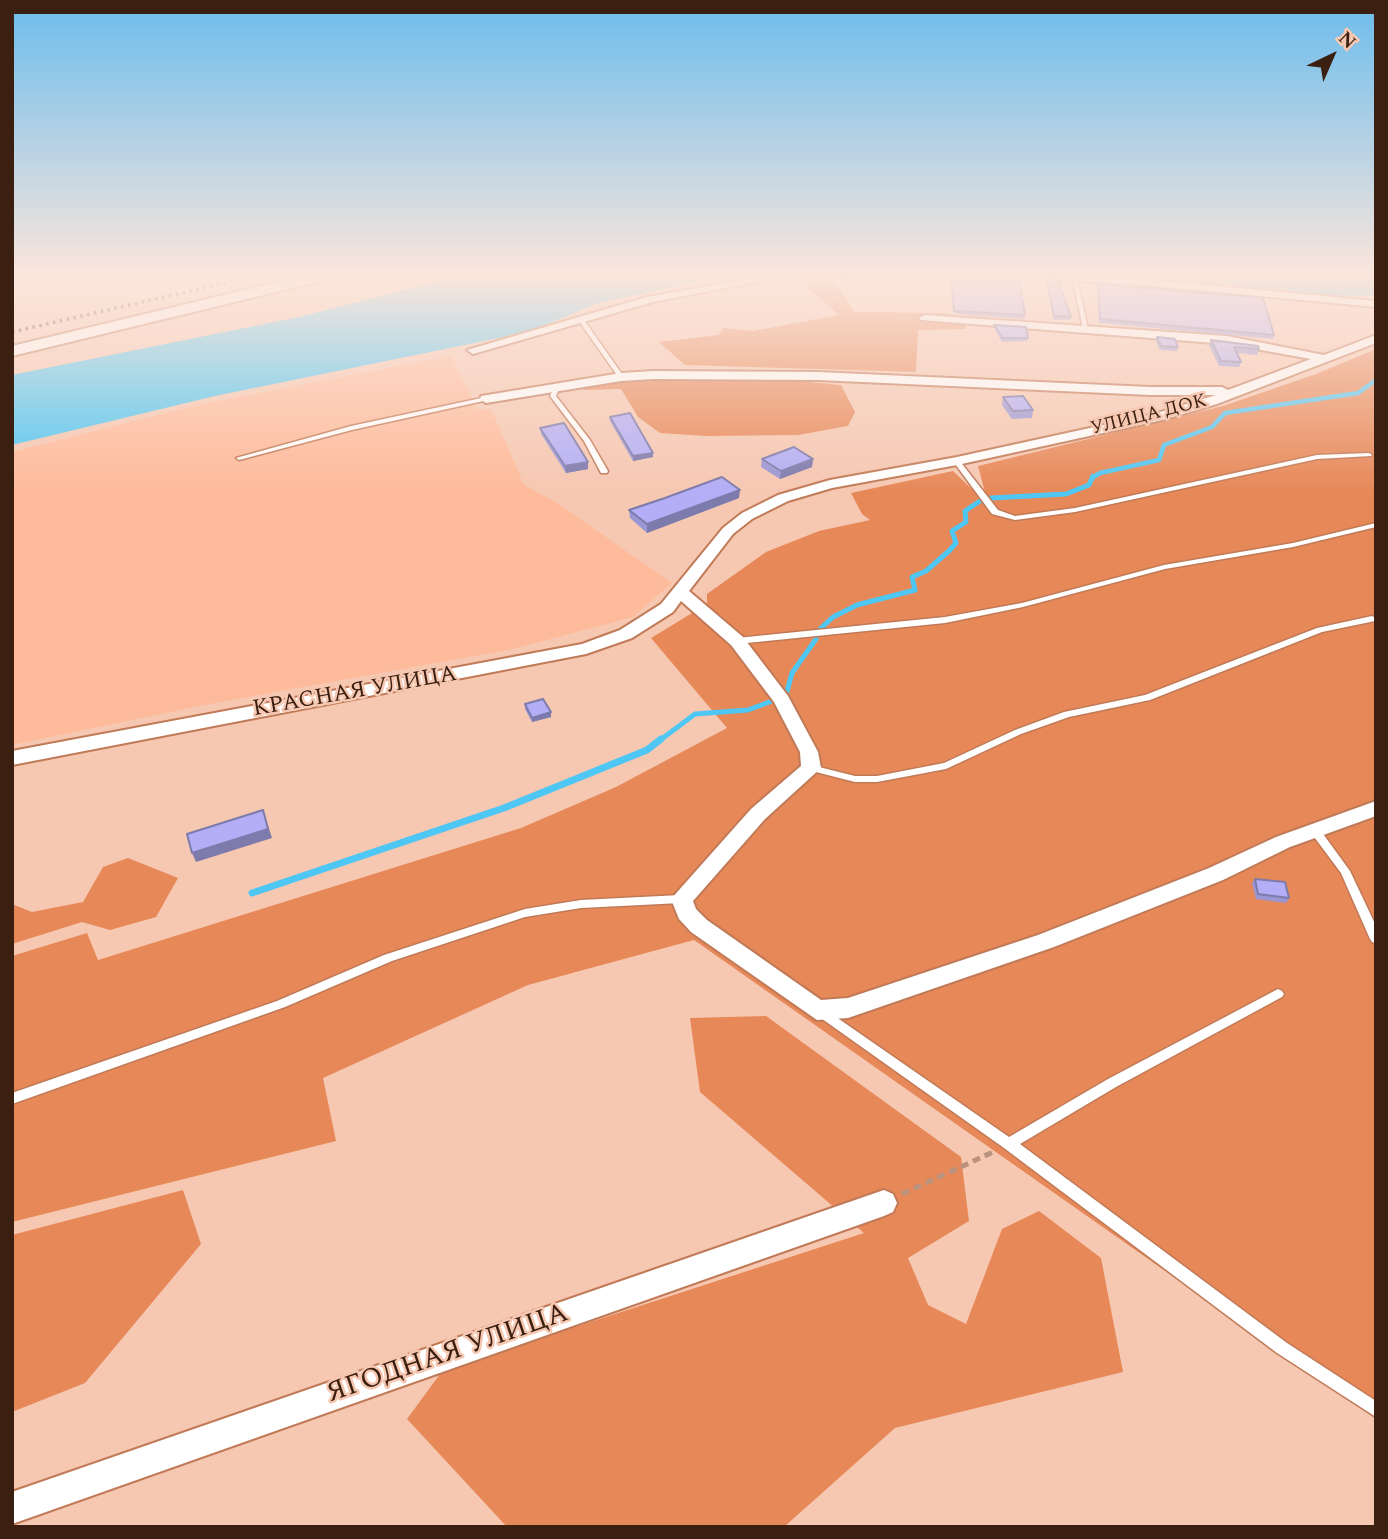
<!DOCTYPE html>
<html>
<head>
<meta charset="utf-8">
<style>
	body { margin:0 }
	#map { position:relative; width:1388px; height:1539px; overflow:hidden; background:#f6c8b2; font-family:Spectral,serif }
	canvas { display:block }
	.frame { position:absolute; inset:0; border:14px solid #3b1f10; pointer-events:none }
	.north { position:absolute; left:1297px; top:21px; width:70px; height:70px; -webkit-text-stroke:5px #f6c8b2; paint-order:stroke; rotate:44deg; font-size:19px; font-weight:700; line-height:28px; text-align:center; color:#3b1f10 }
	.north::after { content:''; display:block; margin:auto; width:24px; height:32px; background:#3b1f10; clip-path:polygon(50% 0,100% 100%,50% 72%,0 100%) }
</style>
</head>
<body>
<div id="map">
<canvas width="1388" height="1539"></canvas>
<div class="frame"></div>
<div class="north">N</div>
</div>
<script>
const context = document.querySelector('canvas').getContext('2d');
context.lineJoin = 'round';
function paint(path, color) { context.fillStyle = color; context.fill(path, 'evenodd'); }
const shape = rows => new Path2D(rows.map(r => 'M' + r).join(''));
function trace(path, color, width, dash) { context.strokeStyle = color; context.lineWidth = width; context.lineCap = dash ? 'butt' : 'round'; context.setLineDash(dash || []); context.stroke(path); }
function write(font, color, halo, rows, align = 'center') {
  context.font = font + ' Spectral,serif'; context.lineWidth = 5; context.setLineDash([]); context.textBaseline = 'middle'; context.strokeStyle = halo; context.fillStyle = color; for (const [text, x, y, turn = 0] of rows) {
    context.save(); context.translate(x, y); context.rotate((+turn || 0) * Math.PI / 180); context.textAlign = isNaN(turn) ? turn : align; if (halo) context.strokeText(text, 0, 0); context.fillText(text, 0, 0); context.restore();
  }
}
paint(shape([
	[451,356,478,410,490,409,496,420,524,485,557,503,672,583,633,617,513,649,204,705,12,745,12,452,192,406]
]), '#febb9b');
paint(shape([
	[794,277,864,277,835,281,854,312,943,313,966,318,966,329,918,330,916,372,685,365,659,342,719,335,723,328,753,331,839,315],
	[1376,349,1376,1419,694,940,528,985,323,1078,336,1141,12,1222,12,956,87,933,98,960,521,828,616,787,727,728,651,638,707,604,707,594,766,552,819,531,870,520,862,514,851,493,953,471,976,493,985,492,978,466,1223,406,1316,374],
	[650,378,787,380,841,385,855,412,848,426,798,435,706,436,660,433,638,417,621,389,584,390,582,386],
	[128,858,178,878,156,917,110,930,82,922,12,944,12,904,32,912,83,902,103,867],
	[766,1016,961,1157,969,1221,908,1258,928,1305,966,1324,1002,1229,1039,1211,1101,1258,1123,1372,895,1428,784,1527,507,1527,407,1419,443,1370,864,1233,700,1092,690,1018],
	[183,1190,201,1244,85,1383,12,1412,12,1235]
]), '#e78858');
paint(shape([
	[455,277,719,277,598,303,528,332,215,396,12,445,12,375,299,317],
	[1156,277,1376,277,1376,296,1328,295]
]), '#4fc7f4');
trace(shape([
	[1092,478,1100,473,1159,460,1164,445,1212,427,1225,413,1358,393,1376,380]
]), '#4fc7f4', 4.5);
trace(shape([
	[991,498,1066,494,1089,485,1093,476],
	[819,630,833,617,857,605,915,590,912,577,926,571,949,551,956,543,952,531,966,522,965,511,980,501],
	[786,695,792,673,816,639],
	[659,741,695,714,748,710,772,701]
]), '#4fc7f4', 5);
trace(shape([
	[252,893,504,808,647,750,661,739]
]), '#4fc7f4', 7);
const lane = shape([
	[1072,277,1077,278,1088,329,1083,328,1072,277],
	[580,320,584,320,624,377,623,378,619,378,579,321,580,320],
	[555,385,560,386,556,396,590,440,608,471,607,473,601,473,584,441,550,396,555,385],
	[486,397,489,399,488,400,352,430,239,460,236,458,351,426,486,397],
	[1369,453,1372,455,1371,456,1317,459,1075,512,1015,520,992,514,953,461,959,460,998,510,1015,516,1075,508,1317,455,1369,453],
	[1376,523,1376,527,1293,547,1165,569,1023,607,945,623,737,644,733,641,737,638,945,617,1022,603,1164,565,1293,543,1376,523],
	[1372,616,1376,618,1375,621,1322,632,1150,700,1069,717,1021,734,946,769,877,782,855,782,808,770,806,768,811,765,855,776,877,776,944,763,1015,730,1064,712,1145,695,1317,628,1372,616],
	[1314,826,1318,827,1350,871,1376,926,1376,943,1372,942,1370,939,1341,873,1309,830,1310,827,1314,826],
	[681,895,685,896,686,899,685,902,681,903,581,908,525,917,392,961,285,1007,12,1104,12,1093,277,1001,384,955,525,909,581,900,681,895],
	[1278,989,1282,991,1284,994,1282,997,1116,1087,1020,1144,1287,1343,1376,1401,1376,1417,1277,1353,1004,1148,818,1016,816,1013,818,1010,822,1008,826,1010,1009,1137,1108,1079,1278,989]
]);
const street = shape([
	[758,277,782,277,653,302,473,354,467,350,647,297,758,277],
	[1046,277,1133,278,1376,301,1376,307,1133,284,1051,280,1046,277],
	[925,315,1227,336,1324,355,1376,335,1376,343,1217,404,1162,420,957,465,832,488,788,501,752,519,733,534,689,591,743,637,788,696,818,752,821,768,765,819,693,901,696,909,707,920,821,1000,848,998,1038,935,1209,868,1276,837,1376,801,1376,816,1290,847,1223,880,1054,947,848,1018,817,1020,691,932,679,919,671,899,751,809,801,766,800,752,774,702,731,645,681,601,673,612,632,638,586,654,12,765,12,751,582,644,620,630,661,604,723,528,742,513,778,495,830,480,957,457,1154,414,1216,395,1150,395,818,380,653,379,621,381,486,403,480,399,481,396,621,373,653,371,818,372,1150,387,1222,387,1228,390,1311,359,1227,344,921,320,919,318,925,315],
	[884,1190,893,1194,897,1203,893,1212,884,1216,12,1524,12,1492,884,1190]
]);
const secondary = shape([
	[299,277,327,277,325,280,12,356,12,346,299,277]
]);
trace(lane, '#c17a57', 3);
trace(street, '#c17a57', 4);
trace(secondary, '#c17a57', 4);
trace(shape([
	[902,1194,993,1152]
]), '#ba927e', 5, [8, 5]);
paint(lane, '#fff');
paint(street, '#fff');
paint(secondary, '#fff');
trace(shape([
	[12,332,251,277]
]), '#5e3f2e', 3.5, [2.5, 4.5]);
paint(shape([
	[1046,277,1071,317,1070,320,1054,320,1045,280],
	[951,281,1025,315,1024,319,954,314],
	[1098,284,1274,335,1273,339,1099,323,1097,288],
	[994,325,1028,338,1027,341,1002,342,994,328],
	[1157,337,1178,347,1177,351,1160,350,1156,341],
	[1211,340,1259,349,1257,355,1237,353,1241,362,1239,367,1219,366,1209,345],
	[1003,397,1033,410,1032,418,1012,419,1002,405],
	[610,417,653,457,633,461,610,421],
	[540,428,588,462,588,469,566,473,541,434],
	[762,459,813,459,812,467,780,479,761,467],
	[665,498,739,498,647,533,630,518,629,510],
	[525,704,551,717,532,722,525,709],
	[1255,879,1289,898,1286,903,1256,899,1252,883]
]), '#9a96d4');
paint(shape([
	[653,453,653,457,633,461,633,456],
	[813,459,812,467,780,479,781,471],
	[588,462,588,469,566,473,565,466],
	[740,490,739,498,647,533,647,524],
	[551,712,551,717,532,722,532,718],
	[263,810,272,838,196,862,192,853]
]), '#7d7aac');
const building = shape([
	[1046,277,1057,279,1071,317,1054,316,1046,277],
	[1019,280,1025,315,954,311,951,281,1019,280],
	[1098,284,1263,298,1274,335,1100,319,1098,284],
	[994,325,1026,327,1028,338,1003,338,994,325],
	[1157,337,1175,339,1178,347,1161,346,1157,337],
	[1211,340,1258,346,1259,349,1234,347,1241,362,1221,361,1211,340],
	[1023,396,1033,410,1013,411,1003,397,1023,396],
	[630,413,653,453,633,456,610,417,630,413],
	[564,423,588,462,565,466,540,428,564,423],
	[794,447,813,459,781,471,762,459,794,447],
	[722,477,740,490,647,524,629,510,665,498,722,477],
	[543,699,551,712,532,718,525,704,543,699],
	[263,810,268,829,192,853,187,834,263,810],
	[1255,879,1285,882,1289,898,1258,894,1255,879]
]);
paint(building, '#b3aef6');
trace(building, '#7d7aac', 2);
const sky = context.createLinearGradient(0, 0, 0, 492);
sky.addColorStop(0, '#6bbced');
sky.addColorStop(0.56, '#fbe6dc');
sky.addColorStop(1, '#fbe6dc00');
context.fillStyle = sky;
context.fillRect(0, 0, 1388, 492);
write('19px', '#3b1f10', '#f6c8b2', [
	["УЛИЦА ДОК",1149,416,-14]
]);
write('23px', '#3b1f10', '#f6c8b2', [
	["КРАСНАЯ УЛИЦА",355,693,-10]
]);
write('28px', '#3b1f10', '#f6c8b2', [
	["ЯГОДНАЯ УЛИЦА",448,1355,-19]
]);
</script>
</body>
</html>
